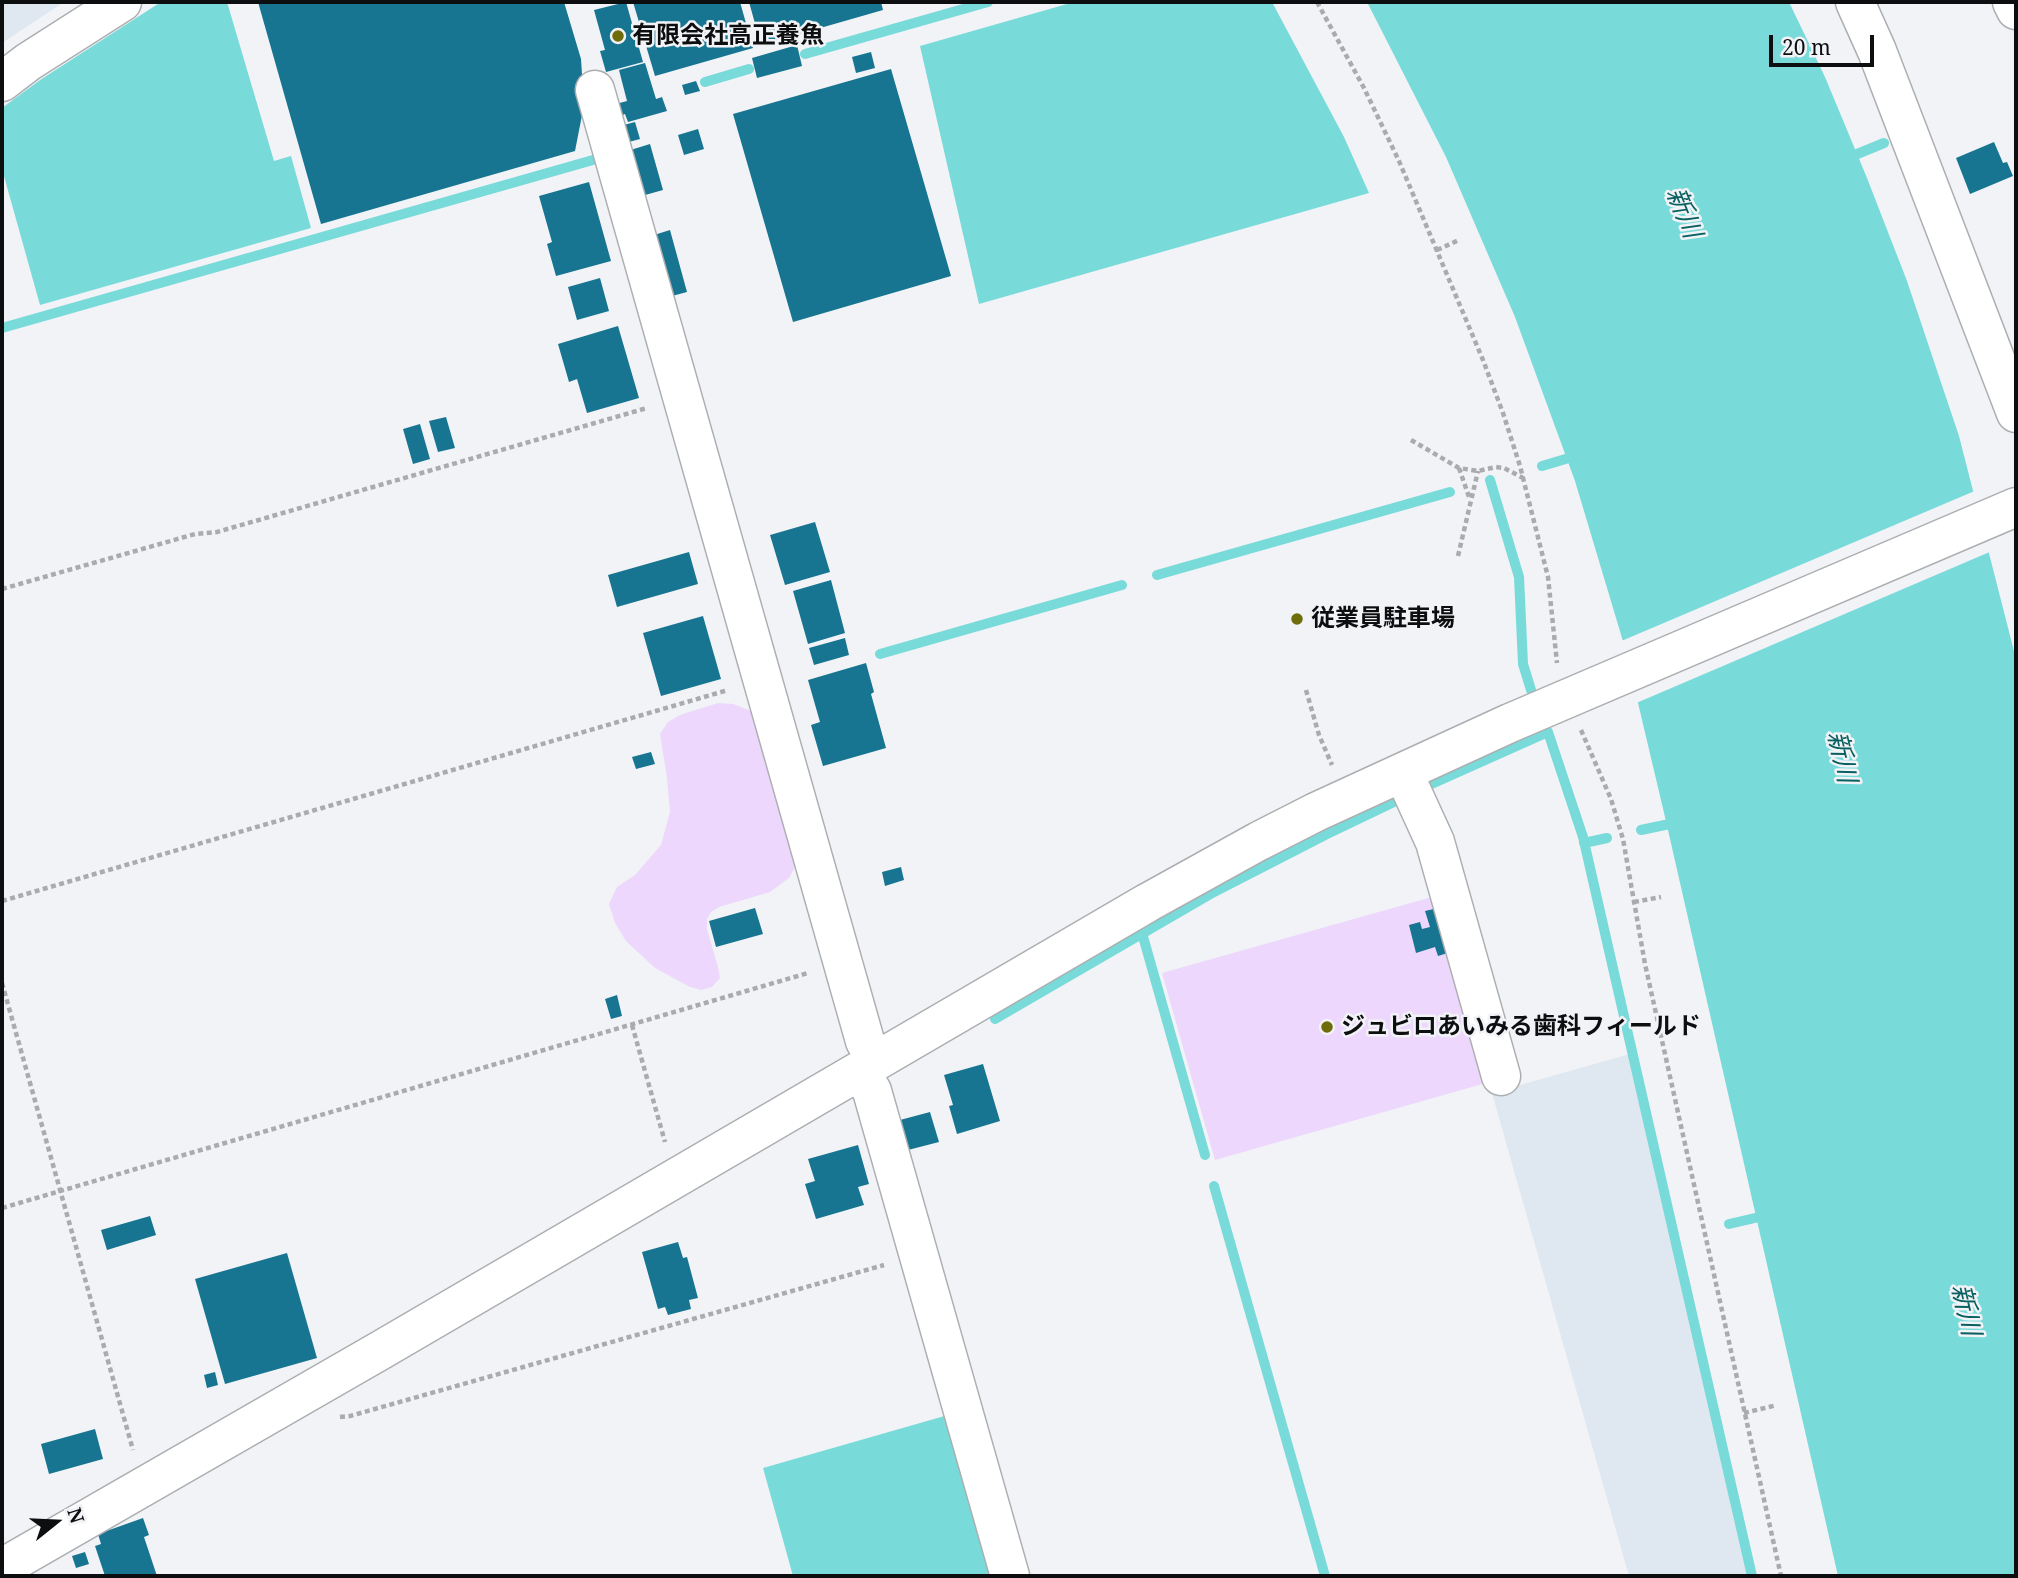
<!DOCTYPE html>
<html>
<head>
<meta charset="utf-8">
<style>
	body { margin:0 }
	#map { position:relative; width:2018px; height:1578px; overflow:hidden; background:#f1f3f6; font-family:"Noto Serif",serif }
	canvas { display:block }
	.frame { position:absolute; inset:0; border:4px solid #0d0e0f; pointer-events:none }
	.north { position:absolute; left:21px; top:1487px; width:70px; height:70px; -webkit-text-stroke:5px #f1f3f6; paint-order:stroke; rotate:72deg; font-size:19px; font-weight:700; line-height:28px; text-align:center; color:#0d0e0f }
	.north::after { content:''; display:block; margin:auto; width:24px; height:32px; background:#0d0e0f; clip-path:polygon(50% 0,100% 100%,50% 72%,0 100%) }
	.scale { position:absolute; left:1769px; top:35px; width:105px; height:32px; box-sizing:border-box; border:4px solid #0d0e0f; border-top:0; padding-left:9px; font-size:21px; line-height:24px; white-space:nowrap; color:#0d0e0f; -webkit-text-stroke:5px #f1f3f6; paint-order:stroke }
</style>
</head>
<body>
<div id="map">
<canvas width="2018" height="1578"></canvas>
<div class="frame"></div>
<div class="north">N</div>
<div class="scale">20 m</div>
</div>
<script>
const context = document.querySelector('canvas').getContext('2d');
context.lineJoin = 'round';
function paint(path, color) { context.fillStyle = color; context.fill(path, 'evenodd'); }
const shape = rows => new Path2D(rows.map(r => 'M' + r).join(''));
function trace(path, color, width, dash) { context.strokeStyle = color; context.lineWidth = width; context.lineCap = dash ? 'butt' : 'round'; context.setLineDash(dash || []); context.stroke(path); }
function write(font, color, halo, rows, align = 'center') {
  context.font = font + ' "Noto Serif","Noto Sans JP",serif'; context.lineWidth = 5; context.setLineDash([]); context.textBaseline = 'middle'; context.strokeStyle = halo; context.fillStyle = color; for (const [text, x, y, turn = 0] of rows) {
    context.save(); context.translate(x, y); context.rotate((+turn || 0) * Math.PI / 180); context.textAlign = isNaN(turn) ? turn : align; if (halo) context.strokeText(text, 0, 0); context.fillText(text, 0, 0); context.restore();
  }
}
paint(shape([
	[2,2,64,2,2,43],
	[1630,1054,1749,1576,1629,1576,1492,1093]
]), '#dfe7f0');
paint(shape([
	[718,703,733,704,749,710,762,723,799,860,789,878,770,892,719,907,711,912,707,919,707,929,718,967,720,978,712,987,701,990,690,987,655,968,626,941,615,923,609,904,617,887,635,875,661,845,670,812,667,778,660,734,668,722,680,715],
	[1439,895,1493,1081,1215,1160,1162,973]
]), '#edd7fc');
paint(shape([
	[161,2,227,2,274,161,291,156,311,228,40,305,2,169,2,108,40,80],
	[1074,2,1272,2,1344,137,1369,193,979,304,920,46],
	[1367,2,1789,2,1825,77,1867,178,1907,281,1959,436,2016,659,2016,1576,1838,1576,1665,817,1625,648,1575,481,1515,317,1446,157],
	[948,1415,993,1576,793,1576,763,1468]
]), '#79dada');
paint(shape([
	[1977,490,1992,551,1634,704,1619,642]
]), '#f1f3f6');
trace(shape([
	[805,54,988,2],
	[705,82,749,69],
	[1845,159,1884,143],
	[2,328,600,158,598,150],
	[1542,466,1579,455],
	[1490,480,1519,577,1523,664,1531,690],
	[1157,575,1450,492],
	[880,654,1122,585],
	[1427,786,1548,732,1583,837,1752,1576],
	[1641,830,1679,822],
	[1584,843,1607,838],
	[1142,933,1205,1155],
	[995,1019,1214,892,1327,834,1398,800],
	[1214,1186,1325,1576],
	[1729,1224,1768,1215]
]), '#79dada', 10);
paint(shape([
	[258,2,564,2,581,59,584,105,575,151,321,224],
	[626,2,643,62,606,72,600,51,605,50,594,10],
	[633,2,740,2,753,48,655,76],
	[749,2,881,2,883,10,761,45],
	[797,45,802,66,757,78,752,58],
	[871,52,875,68,856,73,852,57],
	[645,63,656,99,662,97,667,111,628,122,625,114,620,116,616,104,627,101,619,70],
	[891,69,951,276,793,322,733,114],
	[696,81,700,91,685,95,682,85],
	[635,122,640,139,625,143,620,126],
	[698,129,704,149,684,155,678,135],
	[1994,142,2003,163,2007,162,2013,176,1970,194,1956,158],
	[650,144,663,190,638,197,624,152],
	[589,182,611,261,556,276,547,244,552,242,539,196],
	[670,230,687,292,672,296,654,235],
	[600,278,609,311,577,320,568,287],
	[618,326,639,398,587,413,577,379,569,382,558,344],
	[446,417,455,448,438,452,429,421],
	[420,424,430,459,413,464,403,429],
	[815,522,830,572,785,585,770,535],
	[689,552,698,584,617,607,608,575],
	[831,580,845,633,808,644,793,591],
	[703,616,721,679,661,696,643,633],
	[845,638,849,655,814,665,809,648],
	[866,663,874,692,871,694,886,748,823,766,811,725,820,722,808,680],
	[651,752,655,764,636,769,632,757],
	[901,867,904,880,885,886,882,872],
	[755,908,763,934,716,947,709,921],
	[1438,908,1451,952,1438,956,1435,947,1416,953,1409,925,1420,922,1422,929,1430,927,1425,911],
	[617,995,622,1016,611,1019,605,999],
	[983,1064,1000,1121,957,1134,949,1106,953,1105,944,1075],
	[930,1112,939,1142,908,1150,900,1120],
	[858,1145,869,1184,858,1187,864,1205,816,1219,805,1184,815,1181,808,1159],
	[150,1216,156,1235,107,1250,101,1230],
	[678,1242,683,1258,687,1257,698,1298,689,1300,691,1309,668,1315,665,1307,658,1309,642,1252],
	[287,1253,317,1358,225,1384,195,1279],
	[215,1372,218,1385,207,1388,204,1375],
	[95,1429,103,1459,49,1474,41,1444],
	[143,1518,149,1535,144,1537,157,1576,105,1576,95,1546,101,1544,98,1534],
	[85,1552,89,1564,76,1568,72,1556]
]), '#177591');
const minor = shape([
	[1855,2,1877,51,2016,413],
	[2012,2,2016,10],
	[2,82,28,62,122,2],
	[595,90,865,1041,876,1061],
	[1403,772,1435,842,1501,1076],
	[860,1071,872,1091,1010,1576],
	[2,1568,381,1350,1147,903,1259,841,1316,812,1510,723,2016,507]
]);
trace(minor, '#acafb1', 41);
trace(shape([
	[1317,2,1364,88,1399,161,1483,360,1503,413,1520,466,1548,577,1557,663],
	[1437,250,1459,240],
	[1411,440,1459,468,1478,471,1496,467,1504,468,1523,478],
	[1459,468,1469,497],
	[1458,556,1478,471],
	[2,589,195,534,217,532,647,408],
	[1306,690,1319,735,1332,765],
	[1581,730,1611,799,1623,839,1645,964,1781,1576],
	[2,901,728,690],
	[1634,902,1661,897],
	[2,983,133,1450],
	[632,1025,665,1142],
	[2,1208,808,973],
	[1744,1413,1777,1405],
	[340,1417,350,1416,884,1265]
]), '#aaabae', 4.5, [5, 3.5]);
trace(minor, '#fff', 38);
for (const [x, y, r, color] of [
	[618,36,7,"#6e6c0b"],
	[1297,619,7,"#6e6c0b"],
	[1327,1027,7,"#6e6c0b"]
]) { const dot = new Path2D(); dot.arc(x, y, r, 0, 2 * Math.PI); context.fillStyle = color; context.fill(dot); trace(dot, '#f1f3f6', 2.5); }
write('bold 24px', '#0d0e0f', '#f1f3f6', [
	["有限会社高正養魚",632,36],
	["従業員駐車場",1311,619],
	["ジュビロあいみる歯科フィールド",1341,1027]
], 'left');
write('italic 26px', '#096060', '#f1f3f6', [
	["新川",1683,213,68],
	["新川",1841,757,77],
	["新川",1965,1310,77]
]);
</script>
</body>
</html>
